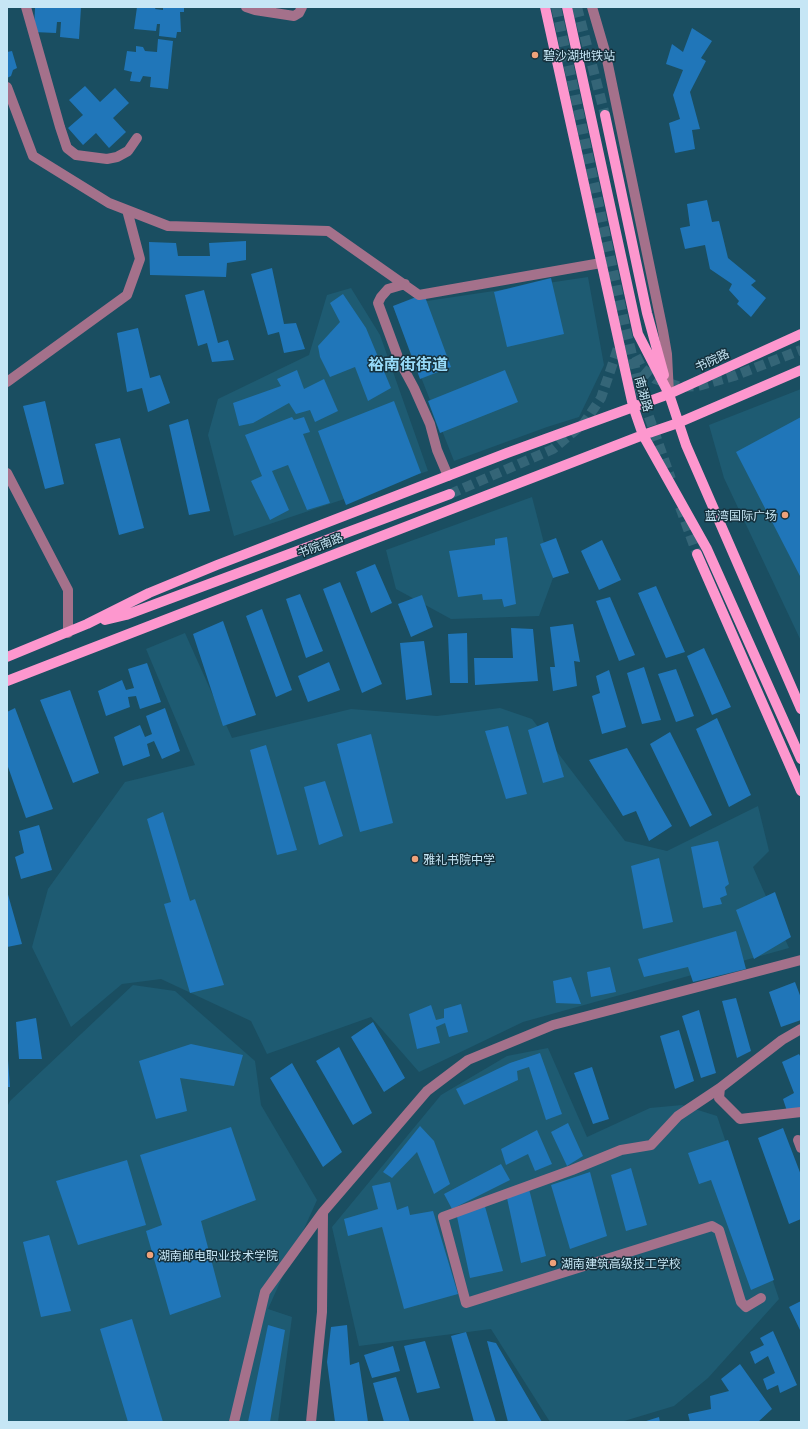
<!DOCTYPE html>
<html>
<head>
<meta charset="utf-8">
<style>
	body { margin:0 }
	#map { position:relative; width:808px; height:1429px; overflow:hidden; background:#1a4e61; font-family:Georgia,serif }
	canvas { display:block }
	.frame { position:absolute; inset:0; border:8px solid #c6e6f5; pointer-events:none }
</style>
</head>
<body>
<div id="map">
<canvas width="808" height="1429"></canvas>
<div class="frame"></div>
</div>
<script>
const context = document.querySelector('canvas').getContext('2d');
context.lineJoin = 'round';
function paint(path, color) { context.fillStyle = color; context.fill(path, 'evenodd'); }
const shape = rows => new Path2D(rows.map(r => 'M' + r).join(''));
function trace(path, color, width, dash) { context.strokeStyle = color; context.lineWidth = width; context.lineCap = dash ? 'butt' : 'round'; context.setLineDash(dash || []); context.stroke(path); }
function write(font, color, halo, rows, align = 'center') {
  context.font = font + ' Georgia,"Noto Sans SC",serif'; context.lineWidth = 3; context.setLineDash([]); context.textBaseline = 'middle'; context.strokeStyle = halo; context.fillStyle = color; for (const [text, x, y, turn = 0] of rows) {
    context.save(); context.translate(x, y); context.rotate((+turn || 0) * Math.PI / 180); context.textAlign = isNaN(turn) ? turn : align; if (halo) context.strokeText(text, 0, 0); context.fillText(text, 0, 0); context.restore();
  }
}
paint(shape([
	[588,277,604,365,579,417,547,427,454,461,393,306],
	[351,288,380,335,428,471,234,536,208,435,218,399,309,355,327,295],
	[801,389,801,641,724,478,709,425],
	[532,497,553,578,539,616,451,619,396,589,386,550],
	[185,633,232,738,351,709,437,716,500,708,532,719,625,841,667,851,758,806,769,851,753,867,789,948,523,1022,419,1072,371,1017,267,1054,251,1021,161,979,122,984,71,1027,32,947,48,889,125,782,195,765,146,649],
	[133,985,175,991,255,1061,261,1105,317,1200,268,1309,292,1317,278,1422,7,1422,7,1107,10,1101],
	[548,1048,587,1137,650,1108,682,1105,717,1116,779,1299,708,1378,674,1406,621,1422,550,1422,491,1329,359,1346,332,1227,441,1095,507,1056]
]), '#1e5b72');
paint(shape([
	[35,7,81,7,79,39,60,37,61,22,57,22,56,33,34,32],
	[137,7,156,7,155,9,163,10,163,7,184,7,184,12,180,12,181,32,177,32,176,38,159,36,160,24,157,24,156,31,134,29],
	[692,28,712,41,701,58,706,61,690,92,700,129,692,130,695,149,675,153,669,123,680,119,673,95,683,70,666,64,672,44,683,52],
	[158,39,173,41,168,89,150,87,151,77,143,76,140,82,130,81,132,72,124,70,127,51,136,52,136,46,143,47,145,51,157,52],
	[12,51,17,68,13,70,11,76,7,78,7,52],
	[85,86,100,102,115,88,129,103,113,118,126,132,109,148,96,133,83,145,68,128,83,115,69,100],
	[707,200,712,222,719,221,728,258,756,281,751,285,766,298,751,317,737,304,739,301,729,290,732,284,710,269,705,245,685,249,680,228,690,226,687,204],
	[246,241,246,260,227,263,226,277,150,275,149,242,176,243,178,256,210,256,209,243],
	[272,268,284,324,296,323,305,349,284,353,279,332,268,335,251,274],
	[551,278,564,334,507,347,494,292],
	[204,290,218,343,228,340,234,360,212,362,207,343,198,346,185,295],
	[343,294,366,328,391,388,368,401,355,367,330,377,320,357,318,346,340,322,330,303],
	[424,294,451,367,420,379,393,306],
	[138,328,150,378,160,375,170,403,148,412,142,388,127,392,117,333],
	[297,370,304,389,324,379,338,411,315,422,310,410,296,414,289,403,253,423,239,426,233,403,281,386,277,379],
	[505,370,518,402,440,433,428,401],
	[45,401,64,484,45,489,23,406],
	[394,401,421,473,346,505,318,431],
	[292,417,294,420,304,417,310,432,303,434,330,503,307,510,288,465,272,471,289,510,270,520,251,481,262,476,245,435],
	[801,417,801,578,736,452],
	[188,419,210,511,189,515,169,425],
	[120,438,144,528,119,535,95,444],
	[507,537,516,604,504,607,502,599,483,600,482,594,458,597,449,551,495,545,495,539],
	[556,538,569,573,553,578,540,544],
	[602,540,621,580,599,590,581,551],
	[375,564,392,603,371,613,356,572],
	[340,582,382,684,362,693,323,589],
	[656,586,685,652,666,658,638,593],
	[300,594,323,651,306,658,286,599],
	[422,595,433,627,411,637,398,604],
	[610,597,635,655,619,661,596,601],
	[262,609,292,690,276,697,246,616],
	[223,621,256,715,223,726,193,634],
	[573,624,580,662,574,661,577,686,553,691,550,667,555,667,550,627],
	[511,628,533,629,538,681,475,685,474,658,513,658],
	[467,633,468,683,450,683,448,634],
	[424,641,432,695,406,700,400,643],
	[704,648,731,707,712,715,687,656],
	[329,662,340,690,308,702,298,676],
	[147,663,161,702,140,709,136,696,128,697,130,707,106,716,98,691,122,680,126,690,134,688,128,669],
	[644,667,661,720,642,724,627,673],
	[676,669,694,716,676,722,658,674],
	[609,670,626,727,602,734,592,696,600,693,596,676],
	[70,690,99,773,73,783,40,700],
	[15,708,53,809,26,818,7,764,7,712],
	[165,708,180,751,162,759,154,741,147,744,150,756,123,766,114,737,140,725,145,737,152,734,146,716],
	[717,718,751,795,729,807,696,729],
	[548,722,564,777,543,783,528,730],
	[508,726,527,794,506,799,485,731],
	[670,732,712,815,690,827,650,744],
	[371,734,393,823,360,832,337,744],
	[266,745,297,850,277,855,250,750],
	[627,748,672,826,649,841,636,811,623,816,589,760],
	[325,781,343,836,319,845,304,787],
	[163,812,190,901,195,899,224,985,190,993,164,904,171,902,147,819],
	[39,825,52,870,21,879,15,857,24,853,19,831],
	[718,841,729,884,725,887,727,895,720,898,722,904,703,908,691,847],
	[659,858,673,922,643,929,631,866],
	[7,891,22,944,7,947],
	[775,892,791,937,754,959,736,910],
	[736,931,746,969,693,982,688,967,644,977,638,959],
	[610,967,616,992,591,997,587,972],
	[571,977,581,1004,556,1003,553,981],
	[795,982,801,998,801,1020,781,1027,769,992],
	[736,998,751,1051,737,1058,722,1001],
	[461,1004,468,1032,449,1037,445,1023,436,1027,440,1043,417,1049,409,1014,431,1005,436,1020,444,1018,444,1009],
	[699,1010,716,1073,701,1078,682,1016],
	[36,1018,42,1059,19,1059,16,1022],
	[373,1022,405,1078,384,1092,351,1037],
	[679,1030,694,1081,675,1089,660,1036],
	[191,1044,243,1055,234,1086,180,1078,187,1111,156,1119,139,1061],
	[339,1047,372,1113,353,1125,316,1061],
	[540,1053,562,1114,546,1120,529,1067,517,1071,518,1080,464,1105,456,1089,510,1063],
	[799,1054,801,1058,801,1109,787,1111,783,1099,794,1093,782,1062],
	[7,1060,8,1060,10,1087,7,1087],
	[292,1063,342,1152,323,1167,270,1078],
	[592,1067,609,1119,593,1124,574,1073],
	[568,1123,583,1156,567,1166,551,1132],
	[420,1126,434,1141,450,1184,434,1194,417,1152,392,1178,383,1172],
	[231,1127,256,1200,201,1221,221,1297,170,1315,146,1231,162,1225,140,1155],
	[783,1128,801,1175,801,1219,789,1224,758,1138],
	[537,1130,552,1164,535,1171,528,1154,506,1165,501,1149],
	[728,1140,774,1280,751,1290,711,1180,699,1184,688,1153],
	[127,1160,146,1225,78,1245,56,1181],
	[501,1164,510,1180,452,1209,444,1194],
	[631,1168,647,1225,626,1231,611,1175],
	[590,1172,607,1236,570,1249,551,1185],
	[390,1182,397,1210,408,1206,410,1215,433,1211,458,1294,404,1309,382,1227,348,1236,344,1219,378,1209,372,1186],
	[529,1189,546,1256,521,1263,507,1198],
	[484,1203,503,1271,470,1278,456,1212],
	[49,1235,71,1311,41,1317,23,1242],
	[801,1301,801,1332,789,1307],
	[132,1319,163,1422,128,1422,100,1329],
	[268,1325,285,1330,270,1422,248,1422],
	[347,1325,350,1365,359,1362,368,1422,335,1422,327,1362,331,1327],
	[773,1331,797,1385,780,1393,778,1385,767,1390,763,1379,775,1373,768,1356,755,1364,750,1352,764,1345,760,1338],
	[466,1332,496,1422,474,1422,451,1336],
	[425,1341,440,1388,417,1393,404,1346],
	[487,1341,496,1343,542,1422,508,1422],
	[393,1346,400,1371,372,1378,364,1355],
	[740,1364,772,1409,758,1422,690,1422,688,1414,711,1409,710,1396,729,1391,721,1379],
	[396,1377,410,1422,384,1422,373,1383],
	[659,1417,660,1422,643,1422]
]), '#2076b9');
trace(shape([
	[556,7,625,326,643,400,671,479],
	[577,7,605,115],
	[636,356,642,368,655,379,681,387,698,386,734,376,801,350],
	[450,494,553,449,584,423,601,398,620,342],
	[680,507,697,554]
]), '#346577', 10, [10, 5]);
trace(shape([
	[26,7,60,127,67,148,76,155,107,159,117,157,128,151,137,138],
	[246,7,255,10,294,16,299,13,302,7],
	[592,7,606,55,663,331,667,354,669,394],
	[7,87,33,156,109,203,168,226,328,231,419,295,601,263],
	[405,284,388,289,381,297,378,303,399,360,414,388,430,424,437,450,448,476],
	[7,382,127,295,140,259,127,210],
	[7,473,68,590,68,633],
	[801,1029,782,1040,720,1088,719,1098,740,1119,801,1112],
	[720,1088,678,1116,651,1145,621,1150,572,1170,443,1217,466,1303,712,1226,719,1230,741,1302,746,1307,761,1298],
	[798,1140,801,1148],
	[234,1422,265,1292,323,1212,427,1091,468,1060,553,1025,801,960],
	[311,1422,322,1312,323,1213]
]), '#a4718b', 10);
trace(shape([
	[545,7,633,406,643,435,707,549,801,759],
	[567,7,638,334,669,394,686,445,801,709],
	[605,115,647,313,664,375],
	[697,554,801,791],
	[105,620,126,615,450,494],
	[7,657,87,624,149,593,217,565,507,453,669,394,801,334],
	[7,681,643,435,678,423,801,370]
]), '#fd97ce', 10);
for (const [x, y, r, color] of [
	[535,55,4,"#f0a27a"],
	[785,515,4,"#f0a27a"],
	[415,859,4,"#f0a27a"],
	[150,1255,4,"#f0a27a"],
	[553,1263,4,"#f0a27a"]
]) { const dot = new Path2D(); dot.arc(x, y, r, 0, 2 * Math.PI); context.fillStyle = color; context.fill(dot); trace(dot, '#15313d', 1.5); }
write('12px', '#c6e6f5', '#15313d', [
	["碧沙湖地铁站",543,55],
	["蓝湾国际广场",777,515,"right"],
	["雅礼书院中学",423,859],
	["湖南邮电职业技术学院",158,1255],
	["湖南建筑高级技工学校",561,1263]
], 'left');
write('12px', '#c6e6f5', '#15313d', [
	["书院路",712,360,-25],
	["南湖路",644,394,75],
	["书院南路",320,545,-21]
]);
write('bold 16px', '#98dbf9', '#15313d', [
	["裕南街街道",408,364]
]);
</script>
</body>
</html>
